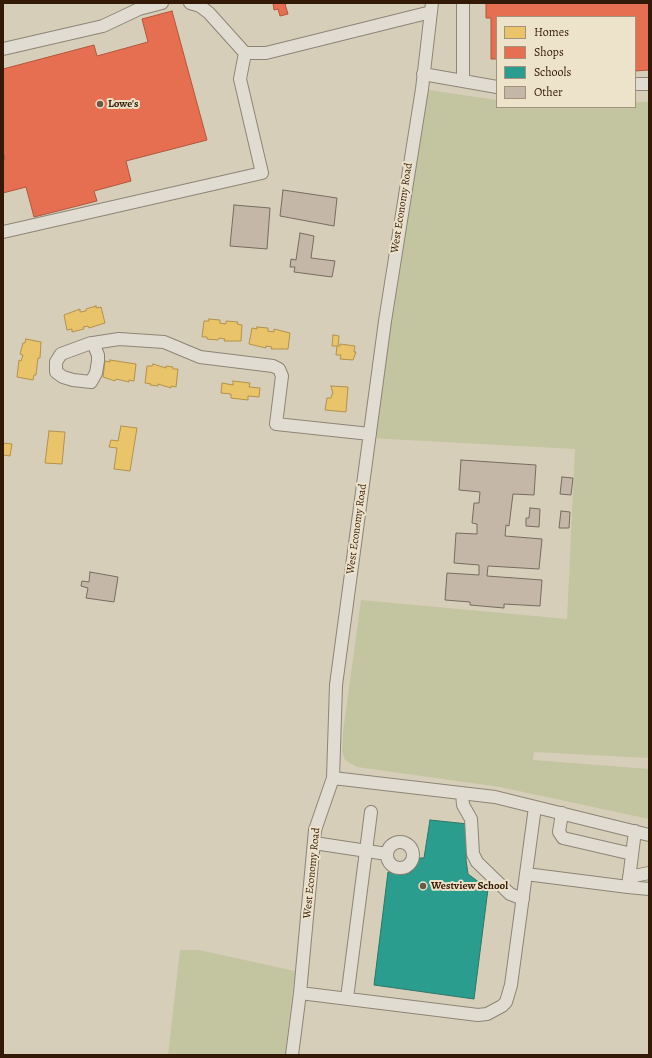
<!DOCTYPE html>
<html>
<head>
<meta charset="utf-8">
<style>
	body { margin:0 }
	#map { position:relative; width:652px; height:1058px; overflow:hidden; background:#d7ceba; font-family:Alegreya,serif }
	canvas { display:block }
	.frame { position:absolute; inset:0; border:4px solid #331a06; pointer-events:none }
	.legend { position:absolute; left:496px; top:16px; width:140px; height:92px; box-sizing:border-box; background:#ede2ca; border:1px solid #a3927c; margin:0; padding:5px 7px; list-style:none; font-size:12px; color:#331a06 }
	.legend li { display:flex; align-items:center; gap:8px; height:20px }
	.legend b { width:20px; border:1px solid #a3927c }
</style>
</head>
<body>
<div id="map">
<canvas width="652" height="1058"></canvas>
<div class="frame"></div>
<ul class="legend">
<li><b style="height:11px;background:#e9c46a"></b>Homes</li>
<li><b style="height:11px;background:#e76f51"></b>Shops</li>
<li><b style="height:11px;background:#2a9d8f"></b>Schools</li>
<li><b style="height:11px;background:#c5b7a7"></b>Other</li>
</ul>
</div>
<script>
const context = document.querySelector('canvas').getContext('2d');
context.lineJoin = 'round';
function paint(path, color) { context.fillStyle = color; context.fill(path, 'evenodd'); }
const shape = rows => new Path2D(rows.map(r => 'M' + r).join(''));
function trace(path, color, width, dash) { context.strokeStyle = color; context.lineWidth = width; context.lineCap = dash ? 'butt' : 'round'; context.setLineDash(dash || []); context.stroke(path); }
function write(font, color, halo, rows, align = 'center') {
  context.font = font + ' Alegreya,serif'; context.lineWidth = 4; context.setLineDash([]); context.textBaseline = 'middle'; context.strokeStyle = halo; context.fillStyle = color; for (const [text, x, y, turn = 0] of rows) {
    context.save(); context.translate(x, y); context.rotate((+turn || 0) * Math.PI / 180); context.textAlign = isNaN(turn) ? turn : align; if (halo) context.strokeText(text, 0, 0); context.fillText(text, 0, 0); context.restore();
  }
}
paint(shape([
	[422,89,497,100,497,107,635,107,635,102,649,102,649,758,534,752,533,760,649,769,649,819,500,787,357,767,345,760,342,751,343,732,361,600,567,619,575,449,369,438],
	[180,950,199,950,295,971,285,1055,168,1055]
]), '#c3c4a0');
const homes = shape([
	[96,306,96,308,101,307,105,323,89,328,88,326,83,327,84,329,72,332,72,329,67,330,64,315,80,309,80,312,86,311,86,309,96,306],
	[209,319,220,320,220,323,226,324,226,321,238,322,237,324,242,325,241,341,224,341,225,339,219,338,218,340,207,339,207,337,202,337,204,321,209,321,209,319],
	[257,327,268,328,268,331,274,332,274,329,290,333,288,349,271,349,272,347,266,346,266,348,249,344,252,328,257,329,257,327],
	[333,335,339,336,338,346,340,346,340,344,355,346,354,352,356,352,353,360,340,359,341,355,336,355,337,346,332,346,333,335],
	[26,339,41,342,40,358,38,358,36,375,34,375,33,380,17,377,19,360,21,361,23,355,20,354,23,343,25,343,26,339],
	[110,360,136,364,134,381,129,380,129,382,116,379,115,381,103,377,105,361,110,362,110,360],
	[153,364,166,368,166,366,173,367,173,369,178,369,176,387,171,386,171,388,158,384,158,386,150,385,151,384,145,383,147,366,152,366,153,364],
	[233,381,250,383,249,387,260,388,259,397,248,396,248,400,231,398,231,394,221,393,222,383,233,385,233,381],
	[331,386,348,387,346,412,325,410,327,398,331,398,332,394,333,394,331,386],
	[121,426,137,428,130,471,114,469,117,448,109,447,111,440,118,441,121,426],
	[49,431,65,432,62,464,45,463,49,431],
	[3,443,12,444,10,456,3,455,3,443]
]);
paint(homes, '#e9c46a');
trace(homes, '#b2914c', 1);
const shops = shape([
	[273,3,290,3,285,4,288,14,280,16,278,9,274,10,273,3],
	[486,3,649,3,649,70,635,71,635,17,497,17,497,59,491,59,491,18,486,18,486,3],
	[172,11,207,140,126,161,131,181,94,191,97,201,34,217,26,187,3,193,3,160,5,159,3,152,3,69,94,45,97,56,148,42,142,19,172,11]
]);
paint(shops, '#e76f51');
trace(shops, '#b1563a', 1);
const schools = shape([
	[430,820,468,824,466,860,468,874,488,889,474,999,374,985,388,872,409,874,416,867,419,858,424,858,430,820]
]);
paint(schools, '#2a9d8f');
trace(schools, '#2d7666', 1);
const building = shape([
	[283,190,337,198,334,226,280,216,283,190],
	[234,205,270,208,267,249,230,246,234,205],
	[300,233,314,236,311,258,335,261,332,277,294,272,295,267,290,267,291,259,296,260,300,233],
	[461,460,536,465,534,495,513,494,509,526,506,525,505,536,542,539,539,569,488,566,487,576,542,580,540,606,504,604,504,608,470,605,470,602,445,600,447,573,479,575,479,565,454,563,456,533,477,534,477,524,472,523,474,503,479,503,480,492,459,490,461,460],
	[562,477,573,478,571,495,560,494,562,477],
	[530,508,540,509,539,527,526,526,526,518,529,518,530,508],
	[561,511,570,512,569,528,559,528,561,511],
	[90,572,118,577,114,602,86,598,88,588,81,586,82,581,89,582,90,572]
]);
paint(building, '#c5b7a7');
trace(building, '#756c5f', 1);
const minor = shape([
	[190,3,200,6,209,13,245,53,266,53,431,12],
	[3,49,103,26,139,9,162,3],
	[423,74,497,87],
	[463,81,463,3],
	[635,84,649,84],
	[3,232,262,173,240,79,245,53],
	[93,343,98,355,98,361,96,373,91,382,73,380,63,377,56,372,56,362,61,354,91,343,93,343,119,339,164,342,200,357,273,366,279,369,282,376,276,424,370,434],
	[333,778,495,797,649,835],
	[462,793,463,805,471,819,473,854,477,862,510,894,523,899],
	[562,813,559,832,563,838,632,854],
	'387 855a13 13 0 1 1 26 0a13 13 0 1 1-26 0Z',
	[314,843,387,854],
	[526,874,628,887,635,831],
	[629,877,649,873],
	[628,887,649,889],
	[300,993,478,1015,487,1014,502,1006,506,1002,511,985,535,807],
	[347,998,371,812],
	[292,1055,300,993,315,830,333,778,336,685,385,321,422,89,432,3]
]);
trace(minor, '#8d8476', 14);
trace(minor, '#e0dcd1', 12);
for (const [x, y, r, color] of [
	[100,104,4,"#6c5945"],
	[423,886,4,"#6c5945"]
]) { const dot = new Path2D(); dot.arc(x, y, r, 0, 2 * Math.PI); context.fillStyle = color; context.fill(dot); trace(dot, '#ede2ca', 1.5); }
write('bold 11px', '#331a06', '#ede2ca', [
	["Lowe's",108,104],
	["Westview School",431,886]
], 'left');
write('11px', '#331a06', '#ede2ca', [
	["West Economy Road",402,208,-81],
	["West Economy Road",357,529,-82],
	["West Economy Road",312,873,-84]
]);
</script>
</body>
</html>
